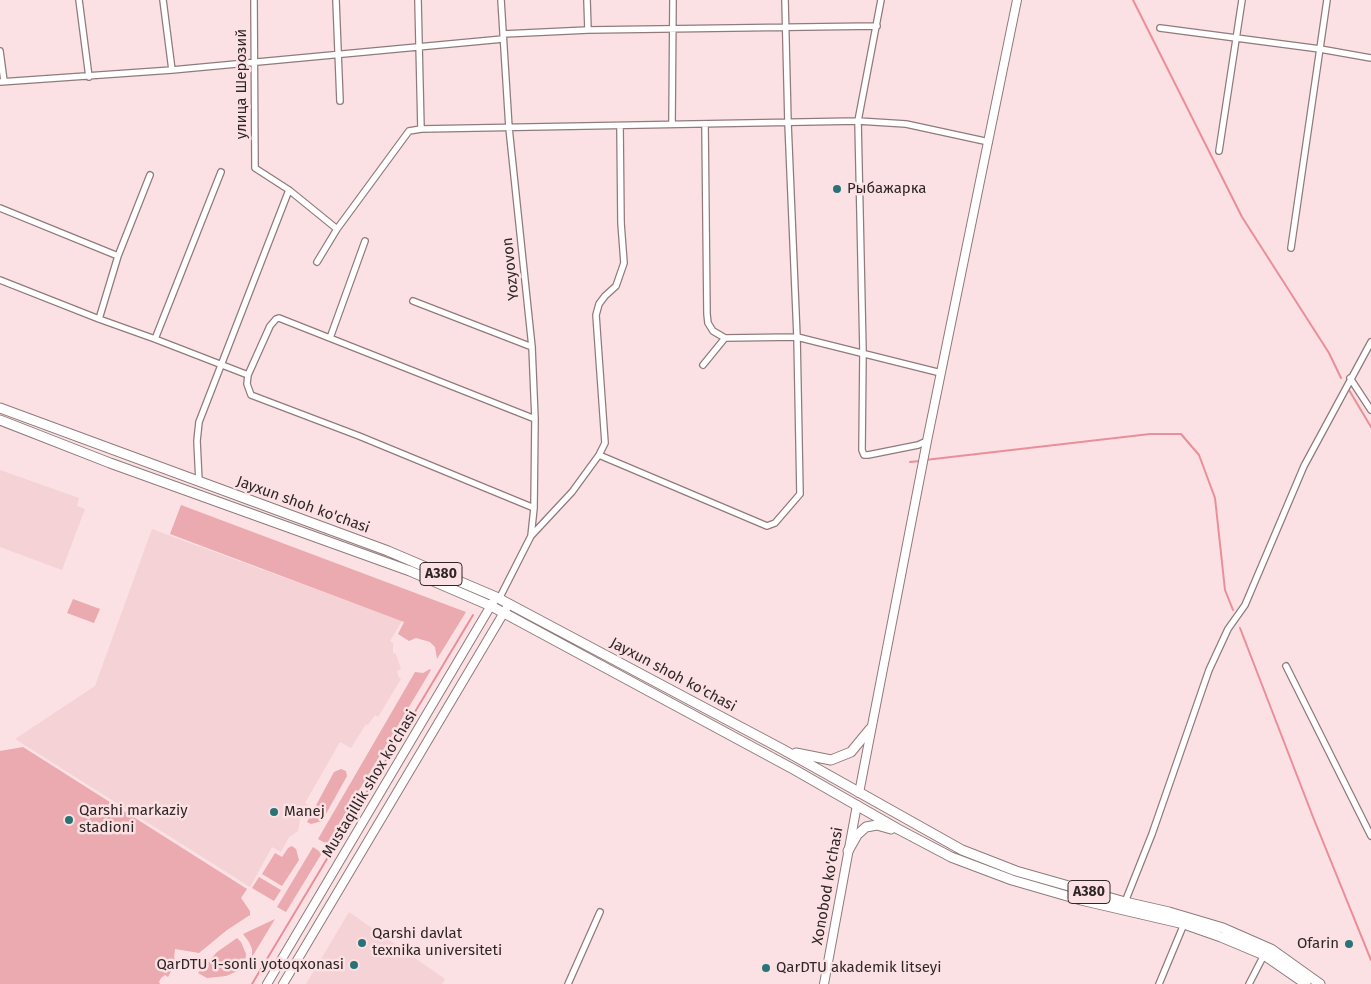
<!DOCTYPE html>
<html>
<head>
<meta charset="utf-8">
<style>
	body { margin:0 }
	canvas { display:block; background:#fbe1e3 }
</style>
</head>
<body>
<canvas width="1371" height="984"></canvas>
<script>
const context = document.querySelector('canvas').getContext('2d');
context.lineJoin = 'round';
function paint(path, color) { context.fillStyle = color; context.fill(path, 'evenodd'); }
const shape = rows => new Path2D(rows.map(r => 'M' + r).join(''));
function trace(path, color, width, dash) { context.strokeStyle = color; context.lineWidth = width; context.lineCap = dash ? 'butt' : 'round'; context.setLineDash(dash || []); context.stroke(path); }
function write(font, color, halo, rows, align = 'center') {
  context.font = font + ' "Fira Sans",sans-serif'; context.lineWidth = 5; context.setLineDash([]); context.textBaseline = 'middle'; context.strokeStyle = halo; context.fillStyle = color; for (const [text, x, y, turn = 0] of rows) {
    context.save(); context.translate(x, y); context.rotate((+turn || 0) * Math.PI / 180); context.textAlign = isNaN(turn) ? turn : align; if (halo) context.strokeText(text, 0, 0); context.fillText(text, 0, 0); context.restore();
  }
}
paint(shape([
	[0,470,79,498,77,506,85,509,62,570,0,547],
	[152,529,402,621,390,641,393,643,393,653,396,654,401,669,397,671,399,678,401,679,378,717,375,715,368,725,366,724,351,748,340,742,305,803,308,805,300,819,298,831,289,837,281,852,272,847,250,887,15,739,95,686],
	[349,912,445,979,442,984,306,984]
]), '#f4d2d5');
paint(shape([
	[181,505,466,612,437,659,435,647,430,642,416,638,409,641,398,634,404,622,170,534],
	[73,599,100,609,94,623,67,613],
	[430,669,431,670,327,844,318,839,415,672,423,673],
	[23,747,247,889,241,898,250,911,250,915,227,930,199,953,175,949,174,958,177,960,168,977,165,975,161,978,159,982,160,984,0,984,0,751],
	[341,769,346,771,347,776,322,821,311,824,307,822,334,772],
	[292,846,296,849,299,860,282,886,262,874,275,853,282,857,288,848],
	[313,847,322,853,286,912,277,907],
	[259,877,281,890,274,901,252,888],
	[275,919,252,957,252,949,249,942,243,934],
	[237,938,241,942,246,954,245,965,240,970,226,976,207,978,198,973,217,952]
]), '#eba9b0');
trace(shape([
	[1133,0,1242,217,1329,353,1341,378],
	[1349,390,1371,427],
	[925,460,1150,434,1181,434,1199,455,1215,498,1225,590,1233,610],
	[910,462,920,461],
	[1240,628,1313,817,1371,960],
	[252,984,473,615]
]), '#eb8e9a', 2);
const minor = shape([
	[79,0,89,77],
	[163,0,172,70],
	[254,0,255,168,289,190,337,229],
	[336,0,340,101],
	[418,0,421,129],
	[501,0,509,128,532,347,535,419,534,508,531,536],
	[587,0,588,30],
	[881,0,858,121,863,352,862,450,864,455,868,455,918,445,927,441],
	[1160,28,1320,49,1371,58],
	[503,34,588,30,877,26],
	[0,51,4,81],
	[0,82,172,70,503,39],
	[672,124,673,0],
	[705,124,707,314,708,323,713,331,725,338,797,337,941,373],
	[1219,151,1242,0],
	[0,208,118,256],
	[1291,248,1327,0],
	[317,262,337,229,409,131,421,129,858,121,906,124,989,142],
	[0,280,99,319,155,339,248,375],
	[413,301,532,347],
	[99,319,118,256,150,175],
	[330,338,365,241],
	[155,339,221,172],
	[703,365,725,338],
	[1350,378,1371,410],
	[599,455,767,526,775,523,800,494,797,337,788,123,785,0],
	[199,482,197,441,199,422,289,190],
	[534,508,359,436,251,395,247,384,248,375,270,326,276,319,279,318,535,419],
	[499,599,531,536,572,492,599,455,605,443,596,315,599,304,605,296,616,286,624,263,621,223,620,126],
	[1286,666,1371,836],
	[1125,902,1152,834,1209,670,1228,629,1245,605,1304,466,1371,342],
	[568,984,600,912],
	[1159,984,1184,924],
	[1249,984,1264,955]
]);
const major = shape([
	[859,793,927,441,1017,0],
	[267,984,496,597],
	[283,984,509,604],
	[824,984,857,805]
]);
const highway = shape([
	[0,408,388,551,496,597,782,749,962,850,1016,871,1125,902,1169,912,1223,928,1271,949,1320,984],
	[0,420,110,463,410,571,491,606,795,770,898,829,951,857,1012,880,1081,900,1184,924,1221,937,1264,955,1306,984],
	[796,753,831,760,851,752,870,729],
	[848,851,857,835,866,827,877,825,891,829]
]);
trace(minor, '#907a7c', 8);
trace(major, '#907a7c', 10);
trace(highway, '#907a7c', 11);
trace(minor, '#fff', 5.5);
trace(major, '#fff', 8);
trace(highway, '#fff', 9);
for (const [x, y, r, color] of [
	[837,189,5,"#297376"],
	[274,812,5,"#297376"],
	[69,820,5,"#297376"],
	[362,943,5,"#297376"],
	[1349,944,5,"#297376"],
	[354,965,5,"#297376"],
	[766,968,5,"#297376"]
]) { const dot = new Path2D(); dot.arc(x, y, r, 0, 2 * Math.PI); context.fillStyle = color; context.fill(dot); trace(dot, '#fbe1e3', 2); }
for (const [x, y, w] of [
	[441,574,42],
	[1089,892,42]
]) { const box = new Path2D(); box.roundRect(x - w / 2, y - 11.5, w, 23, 4); context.fillStyle = '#fbe1e3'; context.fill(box); trace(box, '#2f2627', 1); }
write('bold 14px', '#2f2627', null, [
	["A380",441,574],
	["A380",1089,892]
]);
write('15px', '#2f2627', '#fbe1e3', [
	["улица Шерозий",242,84,-90],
	["Yozyovon",511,269,-96],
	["Jayxun shoh ko'chasi",303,505,20],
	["Jayxun shoh ko'chasi",673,675,28],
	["Mustaqillik shox ko'chasi",370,784,-59],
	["Xonobod ko'chasi",828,886,-80]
]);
write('15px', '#2f2627', '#fbe1e3', [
	["Рыбажарка",847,189],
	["Qarshi markaziy",79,811],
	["stadioni",79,828],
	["Manej",284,812],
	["Qarshi davlat",372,934],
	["texnika universiteti",372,951],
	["Ofarin",1339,944,"right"],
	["QarDTU 1-sonli yotoqxonasi",344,965,"right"],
	["QarDTU akademik litseyi",776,968]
], 'left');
</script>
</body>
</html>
